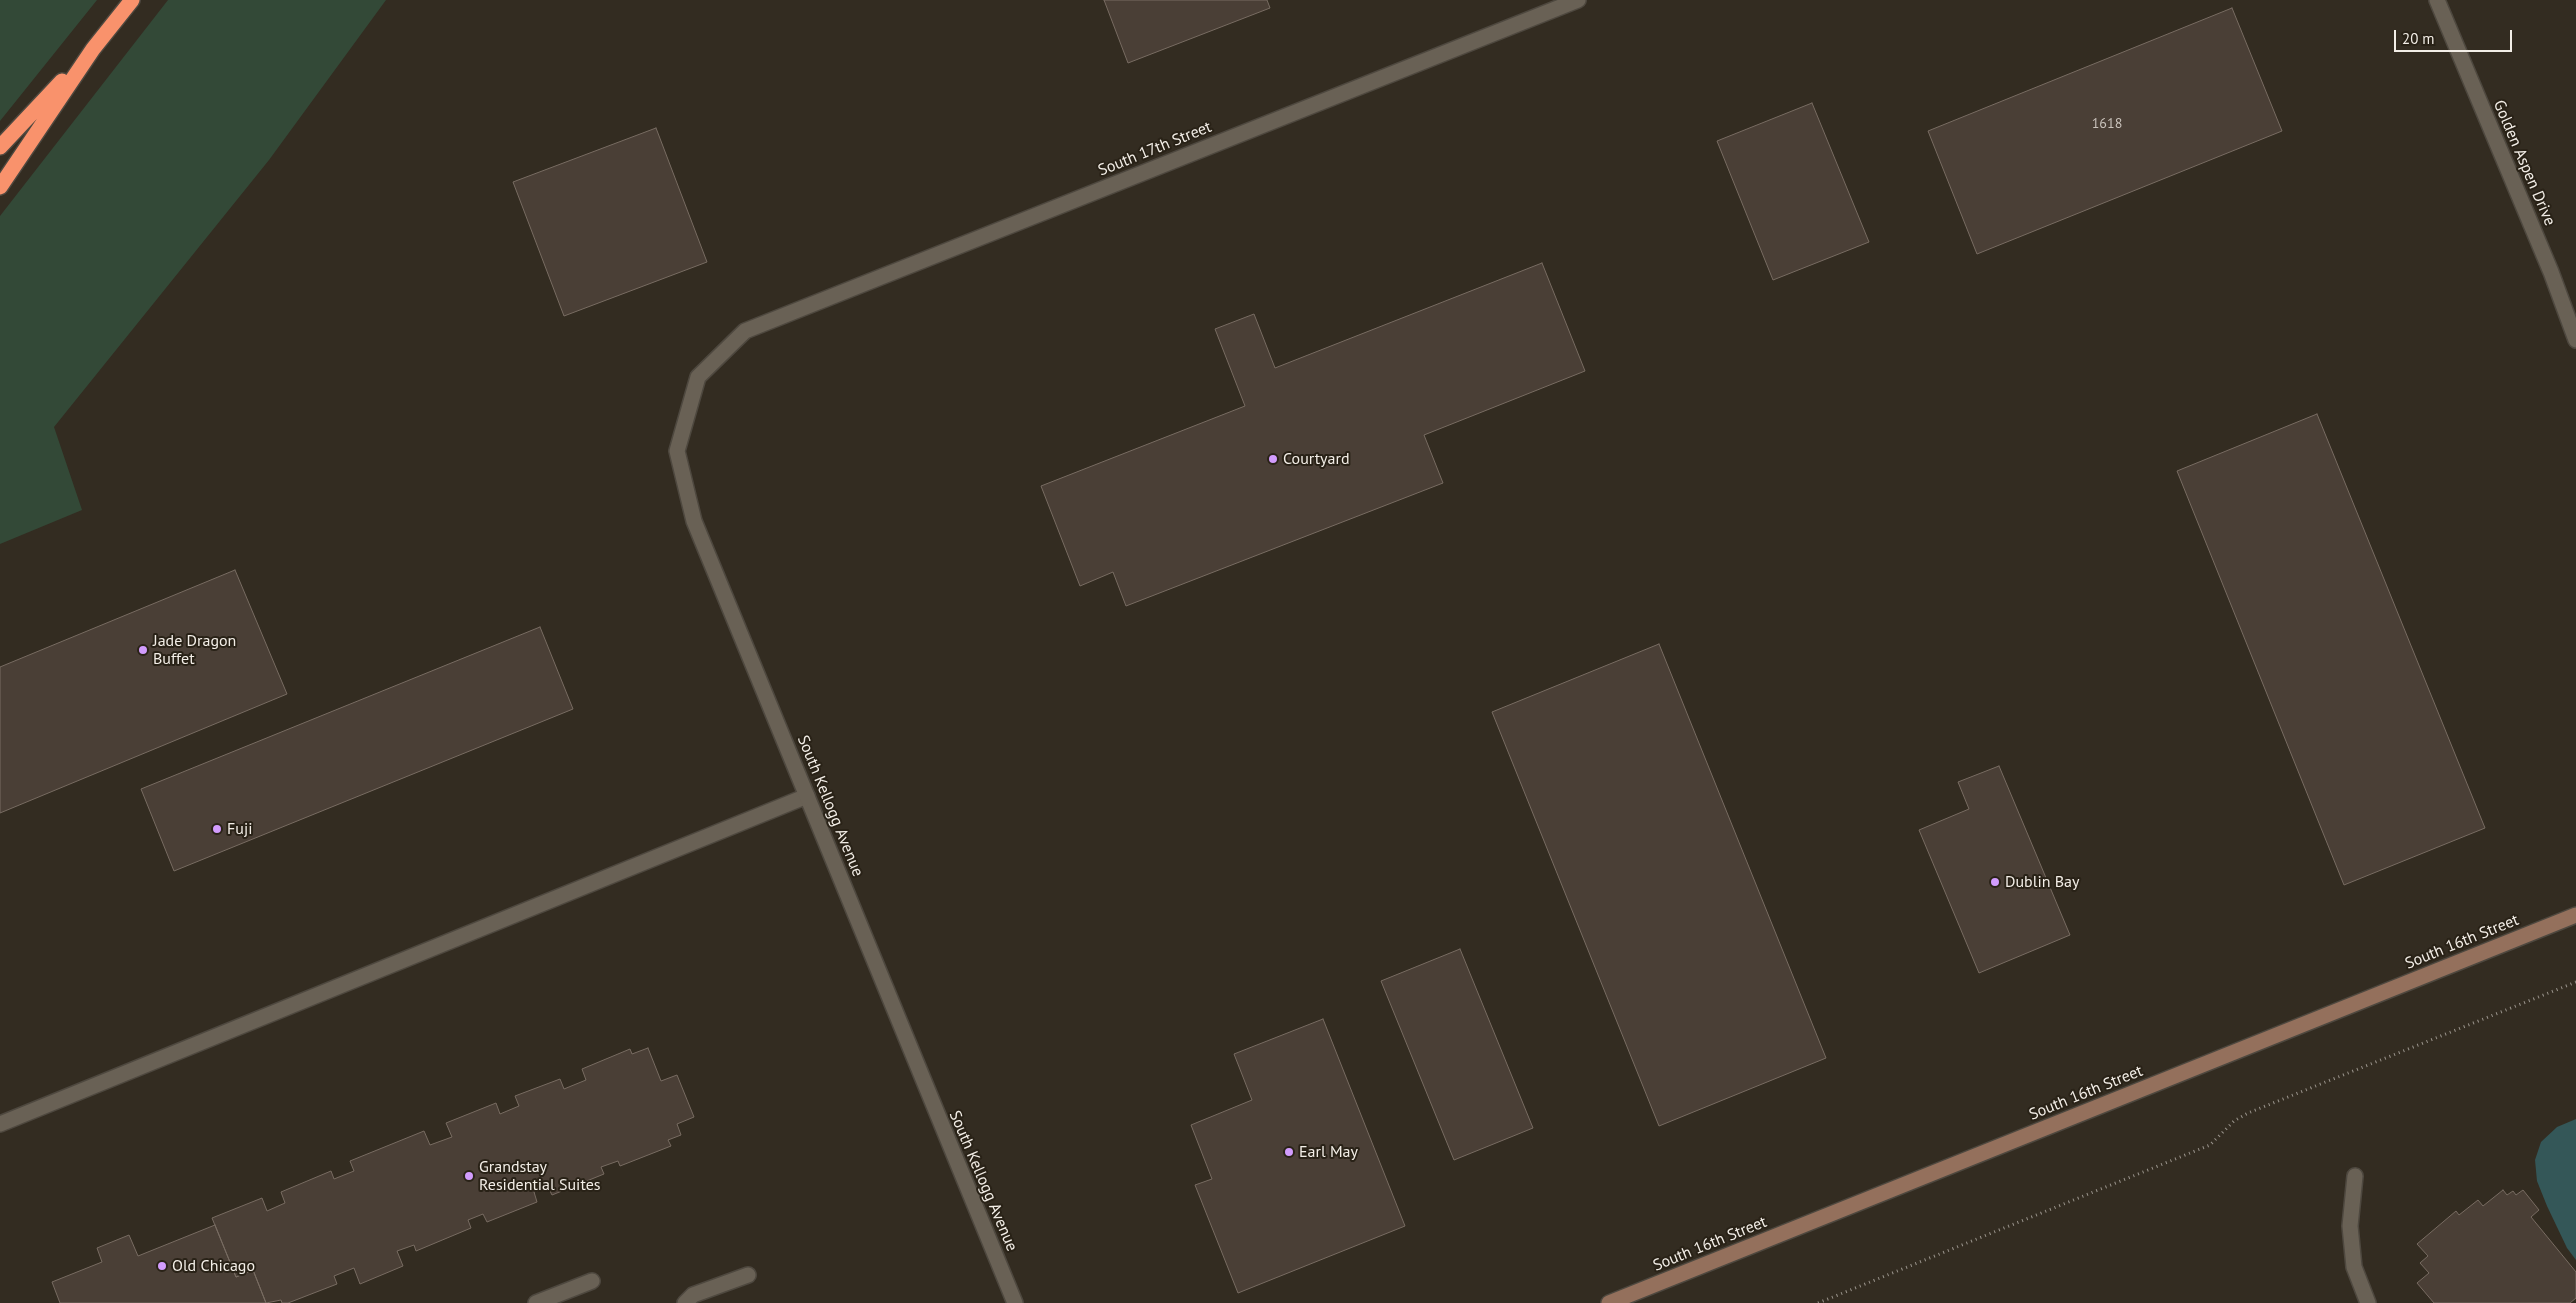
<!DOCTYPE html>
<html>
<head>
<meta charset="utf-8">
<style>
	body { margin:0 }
	#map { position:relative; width:2576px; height:1303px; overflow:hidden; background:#332c21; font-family:"PT Sans",sans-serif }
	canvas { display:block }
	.scale { position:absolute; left:2394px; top:30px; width:118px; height:22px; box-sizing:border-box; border:2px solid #f3eee7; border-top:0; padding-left:6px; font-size:15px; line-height:18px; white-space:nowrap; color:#f3eee7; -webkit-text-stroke:4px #292217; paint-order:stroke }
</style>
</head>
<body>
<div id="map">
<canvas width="2576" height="1303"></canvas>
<div class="scale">20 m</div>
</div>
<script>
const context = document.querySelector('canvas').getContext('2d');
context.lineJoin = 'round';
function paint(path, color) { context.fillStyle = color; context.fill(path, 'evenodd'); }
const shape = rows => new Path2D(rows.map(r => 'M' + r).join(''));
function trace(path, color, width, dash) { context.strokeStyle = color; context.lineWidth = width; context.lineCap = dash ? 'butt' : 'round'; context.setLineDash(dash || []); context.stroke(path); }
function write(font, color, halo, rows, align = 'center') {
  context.font = font + ' "PT Sans",sans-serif'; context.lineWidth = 4; context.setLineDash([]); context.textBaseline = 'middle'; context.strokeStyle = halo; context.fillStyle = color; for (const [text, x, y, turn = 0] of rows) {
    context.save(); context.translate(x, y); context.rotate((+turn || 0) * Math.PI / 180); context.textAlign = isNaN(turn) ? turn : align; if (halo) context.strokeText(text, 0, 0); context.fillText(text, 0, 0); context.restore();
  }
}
paint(shape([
	[0,0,97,0,0,121],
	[168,0,386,0,269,160,54,427,82,510,0,544,0,216]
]), '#334937');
paint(shape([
	[2576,1119,2576,1260,2567,1248,2547,1206,2537,1181,2535,1160,2541,1142,2557,1127]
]), '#345758');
const building = shape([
	[1104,0,1267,0,1270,8,1128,63,1104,0],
	[2232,8,2282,131,1977,254,1928,131,2232,8],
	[1812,103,1869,242,1773,280,1717,141,1812,103],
	[656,128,707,262,564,316,513,182,656,128],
	[1542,263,1585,371,1424,435,1443,483,1126,606,1113,572,1080,586,1041,486,1245,406,1215,329,1254,314,1275,368,1542,263],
	[2317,414,2485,828,2344,885,2177,471,2317,414],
	[235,570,287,694,0,813,0,667,235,570],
	[540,627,573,709,174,871,141,789,540,627],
	[1659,644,1826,1058,1659,1126,1492,712,1659,644],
	[1999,766,2070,935,1979,973,1919,830,1969,809,1958,782,1999,766],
	[1460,949,1533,1128,1454,1160,1381,981,1460,949],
	[1323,1019,1405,1226,1238,1293,1195,1185,1212,1179,1191,1125,1252,1100,1234,1054,1323,1019],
	[648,1048,661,1081,677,1075,694,1117,677,1124,681,1135,668,1140,671,1146,620,1166,618,1161,601,1167,604,1174,552,1195,548,1187,534,1192,537,1202,487,1222,483,1214,468,1220,471,1228,416,1251,414,1245,397,1251,403,1266,360,1284,354,1268,334,1276,337,1284,288,1303,282,1303,281,1300,266,1303,253,1270,236,1277,212,1218,262,1198,267,1211,285,1203,281,1192,331,1171,334,1179,354,1171,350,1161,424,1131,430,1145,452,1137,446,1123,496,1103,500,1114,519,1106,515,1096,560,1079,564,1089,586,1080,582,1069,630,1049,632,1054,648,1048],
	[2503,1190,2507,1195,2513,1191,2516,1195,2523,1190,2539,1210,2531,1217,2576,1272,2576,1298,2570,1303,2434,1303,2417,1283,2429,1273,2420,1263,2428,1256,2417,1244,2456,1211,2459,1215,2478,1200,2483,1206,2503,1190],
	[215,1225,236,1277,253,1270,266,1303,60,1303,52,1282,102,1262,97,1248,129,1235,138,1256,215,1225]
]);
paint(building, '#4a3f36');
trace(building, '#786c62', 1);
const lane = shape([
	[0,1124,807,796],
	[536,1303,592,1281],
	[685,1303,693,1295,748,1275]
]);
const street = shape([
	[2437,0,2551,272,2576,340],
	[2355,1176,2350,1226,2354,1267,2368,1303],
	[1015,1303,694,521,677,451,698,377,745,331,1578,0]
]);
const secondary = shape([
	[1609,1303,2576,915]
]);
const highway = shape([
	[0,147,62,81],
	[0,187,93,49,132,0]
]);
trace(lane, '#4e483f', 18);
trace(street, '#4e483f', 18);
trace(secondary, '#4e483f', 18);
trace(highway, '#4e483f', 18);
trace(shape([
	[1818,1303,2210,1145,2234,1121,2248,1113,2576,982]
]), '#9b958d', 3, [1, 4]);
trace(lane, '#696155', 15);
trace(street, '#696155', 15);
trace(secondary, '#94705c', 15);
trace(highway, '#f9926c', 15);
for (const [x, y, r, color] of [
	[1273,459,5,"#d29cfd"],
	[143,650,5,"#d29cfd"],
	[217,829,5,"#d29cfd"],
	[1995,882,5,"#d29cfd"],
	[1289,1152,5,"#d29cfd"],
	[469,1176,5,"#d29cfd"],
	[162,1266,5,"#d29cfd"]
]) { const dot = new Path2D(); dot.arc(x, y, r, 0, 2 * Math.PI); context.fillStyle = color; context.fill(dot); trace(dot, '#292217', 2); }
write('14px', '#c9c2bb', null, [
	["1618",2107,124]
]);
write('16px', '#f3eee7', '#292217', [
	["South 17th Street",1155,149,-22],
	["Golden Aspen Drive",2524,163,67],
	["South Kellogg Avenue",830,806,68],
	["South 16th Street",2462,942,-22],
	["South 16th Street",2086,1093,-22],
	["South Kellogg Avenue",983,1181,67],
	["South 16th Street",1710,1244,-22]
]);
write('16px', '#f3eee7', '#292217', [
	["Courtyard",1283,459],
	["Jade Dragon",153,641],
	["Buffet",153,659],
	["Fuji",227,829],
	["Dublin Bay",2005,882],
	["Earl May",1299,1152],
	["Grandstay",479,1167],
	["Residential Suites",479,1185],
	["Old Chicago",172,1266]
], 'left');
</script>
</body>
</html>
